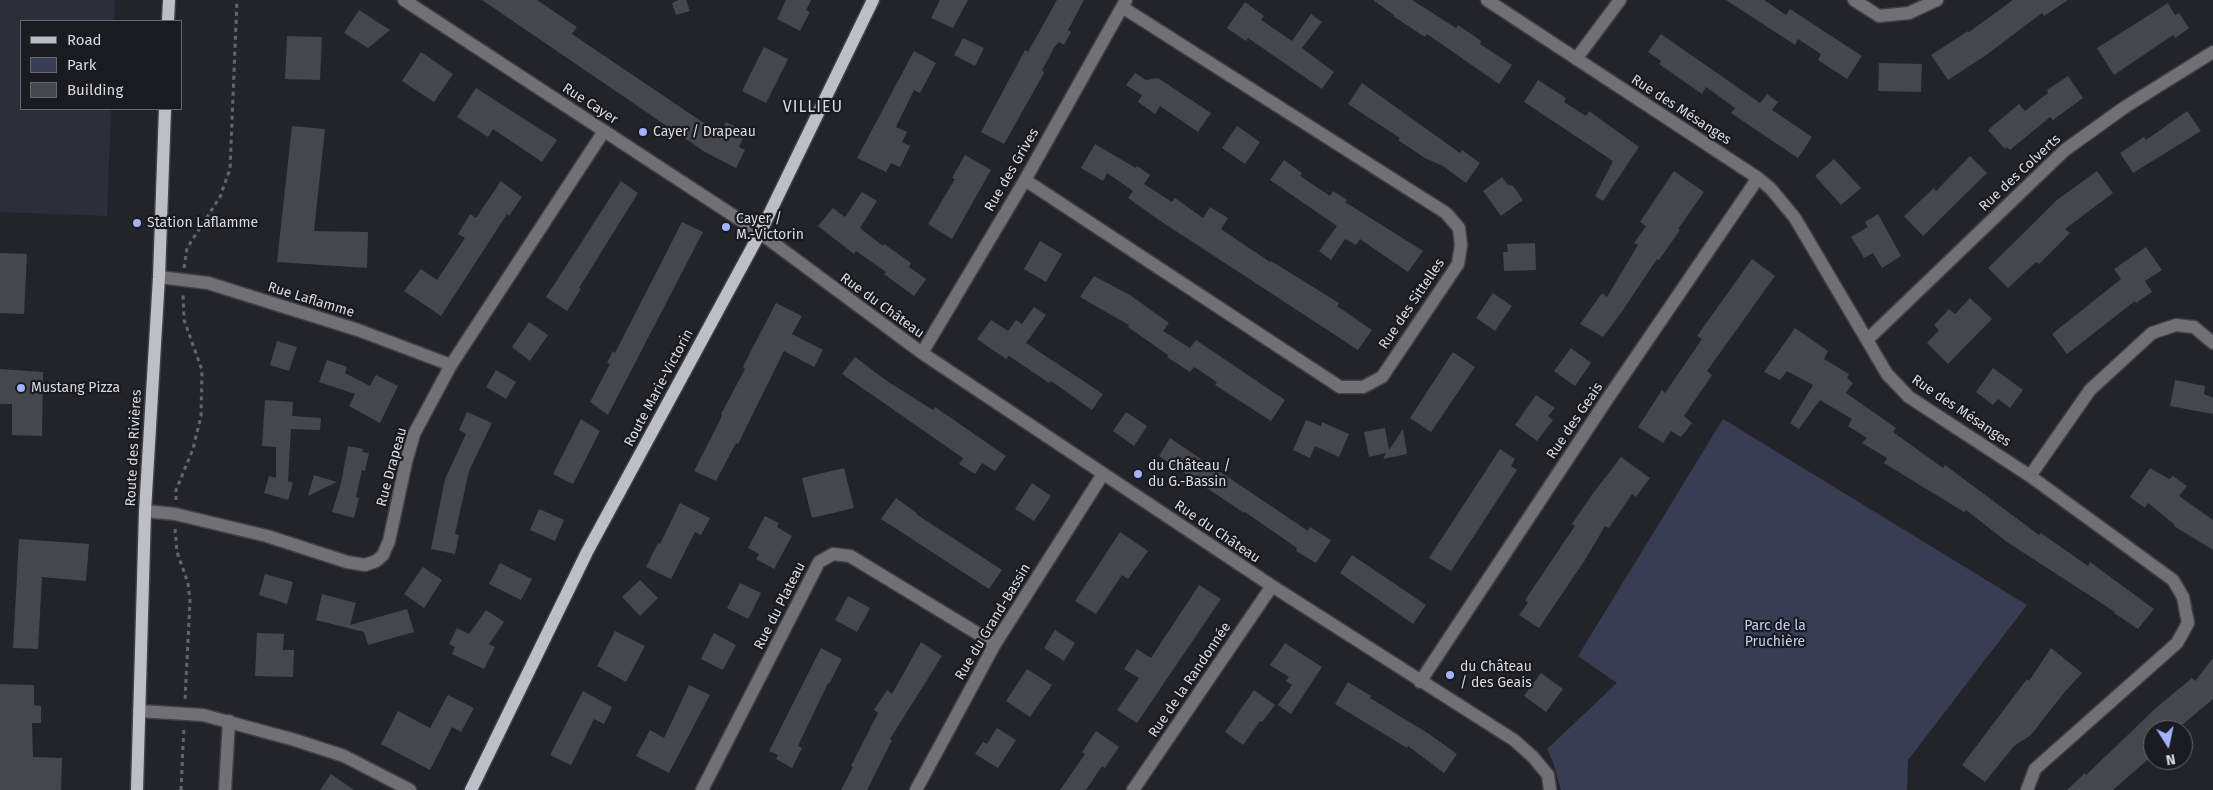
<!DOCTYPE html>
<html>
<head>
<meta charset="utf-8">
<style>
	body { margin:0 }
	#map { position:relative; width:2213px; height:790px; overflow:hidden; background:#23242a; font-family:"Fira Sans",sans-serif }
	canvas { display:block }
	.legend { position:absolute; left:20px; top:20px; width:162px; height:90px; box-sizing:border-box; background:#191b20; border:1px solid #66676c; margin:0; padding:6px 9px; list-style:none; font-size:15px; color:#d9dade }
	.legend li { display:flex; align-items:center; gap:10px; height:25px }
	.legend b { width:25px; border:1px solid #66676c }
	.north { position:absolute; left:2143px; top:720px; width:50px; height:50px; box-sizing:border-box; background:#191b20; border:1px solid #66676c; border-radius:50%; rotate:170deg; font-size:14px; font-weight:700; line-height:20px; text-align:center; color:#d9dade }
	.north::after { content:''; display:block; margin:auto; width:18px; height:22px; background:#a2b2fd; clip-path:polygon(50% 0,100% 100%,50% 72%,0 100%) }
</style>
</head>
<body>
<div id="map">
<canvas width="2213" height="790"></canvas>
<ul class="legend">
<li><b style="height:6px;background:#bebfc6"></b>Road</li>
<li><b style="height:14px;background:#383d53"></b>Park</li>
<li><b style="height:14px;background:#45474d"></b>Building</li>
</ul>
<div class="north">N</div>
</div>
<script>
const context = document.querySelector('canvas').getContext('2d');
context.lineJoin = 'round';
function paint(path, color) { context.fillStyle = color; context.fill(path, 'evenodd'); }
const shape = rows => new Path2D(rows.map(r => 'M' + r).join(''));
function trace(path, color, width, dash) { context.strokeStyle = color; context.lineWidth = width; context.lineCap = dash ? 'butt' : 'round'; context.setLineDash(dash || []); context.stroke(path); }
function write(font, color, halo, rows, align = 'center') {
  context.font = font + ' "Fira Sans",sans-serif'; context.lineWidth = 4.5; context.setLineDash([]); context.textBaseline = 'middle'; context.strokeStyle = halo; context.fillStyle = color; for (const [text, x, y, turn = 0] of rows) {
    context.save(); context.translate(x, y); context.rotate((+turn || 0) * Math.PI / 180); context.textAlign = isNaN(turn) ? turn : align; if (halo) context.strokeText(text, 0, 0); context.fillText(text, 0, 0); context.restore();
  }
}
paint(shape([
	[0,0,115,0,114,21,21,21,21,109,111,109,107,216,0,212]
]), '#2c2e39');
paint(shape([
	[1723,419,2027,605,1908,760,1907,790,1561,790,1553,762,1547,749,1617,683,1578,656]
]), '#383d53');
paint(shape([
	[482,0,537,0,577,27,572,34,720,134,726,122,746,132,739,147,745,150,736,168,705,152],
	[679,0,686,0,690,11,676,15,672,3],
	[786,0,811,0,806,10,810,12,800,31,777,19],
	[940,0,968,0,953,28,931,18],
	[1057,0,1084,0,1068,30,1071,32,1064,45,1059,42,1054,48,1042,70,1044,73,1004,144,981,132,1025,50,1028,52],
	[1373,0,1412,0,1456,28,1458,25,1481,41,1480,44,1512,65,1499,84,1427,34,1425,37,1393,16,1394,15],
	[1726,0,1764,0,1786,15,1790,9,1862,56,1847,79,1818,60,1821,54,1798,39,1795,45],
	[2013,0,2068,0,2044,16,2042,13,1985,56,1948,80,1931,55,1968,31,1969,32],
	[1245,2,1264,16,1261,20,1292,41,1311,14,1322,22,1302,48,1334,72,1322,89,1248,38,1246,41,1227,28],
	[2168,3,2175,15,2179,13,2189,28,2175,38,2173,35,2114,75,2097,48],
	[359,10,390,30,368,48,344,33],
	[1661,34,1760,103,1767,94,1778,102,1772,110,1812,137,1798,158,1731,113,1735,108,1706,87,1702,94,1659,64,1661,61,1648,52],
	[287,36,322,37,320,80,285,79],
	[963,38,984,48,975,66,954,55],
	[764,47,788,59,766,103,742,91],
	[914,51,936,63,920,93,914,90,896,127,907,132,902,142,910,146,900,167,891,163,886,172,857,158],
	[421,52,453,74,434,102,402,81],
	[1879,63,1922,64,1921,92,1878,91],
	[1135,73,1146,80,1158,78,1211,113,1198,132,1160,106,1155,114,1138,102,1142,95,1126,85],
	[2068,76,2083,98,2053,120,2050,117,2010,150,2007,147,2005,149,1988,130,2019,104,2025,111,2048,93,2047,90],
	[1538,80,1566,98,1564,102,1586,116,1589,111,1639,147,1603,201,1595,196,1613,161,1524,102],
	[1362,83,1460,153,1462,150,1480,163,1466,183,1443,166,1425,158,1398,140,1400,138,1348,104],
	[476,88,557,140,542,162,493,129,488,137,457,117],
	[2187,111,2201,131,2133,173,2120,153,2144,137,2146,140],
	[292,126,325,129,314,231,368,232,367,268,277,262],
	[1237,126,1260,142,1245,164,1222,148],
	[1095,144,1136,168,1137,166,1150,175,1144,184,1172,202,1175,198,1203,218,1210,207,1228,218,1221,229,1270,262,1271,261,1339,303,1337,306,1372,330,1358,350,1159,220,1128,198,1133,191,1107,173,1103,181,1081,168],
	[965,155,991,170,952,239,928,224,955,179,952,178],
	[1970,156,1987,173,1923,236,1904,216,1934,188,1936,191],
	[1834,159,1861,188,1841,205,1815,176],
	[1284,160,1302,173,1300,176,1330,196,1333,191,1347,200,1345,202,1423,251,1408,272,1360,239,1356,245,1345,239,1331,260,1319,251,1337,226,1270,180],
	[1674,171,1704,192,1678,229,1680,230,1659,260,1657,259,1623,310,1603,337,1580,324,1602,293,1607,297,1638,245,1634,243,1646,226,1640,222],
	[2097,171,2113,193,2065,229,2070,233,2039,264,2036,262,2008,288,1988,268,2057,200],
	[1502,177,1508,185,1513,186,1523,200,1501,216,1483,191],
	[501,181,522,197,509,216,507,214,441,316,404,291,421,269,437,280,465,238,458,234,470,214,476,218],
	[621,181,638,193,579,288,581,289,567,311,546,297],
	[862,192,877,201,860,228,883,246,884,244,911,263,909,267,926,279,914,296,884,274,886,272,856,251,854,254,818,226,833,208,845,217],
	[1878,214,1901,256,1882,268,1873,253,1864,258,1851,237,1868,227,1865,222],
	[682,222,703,232,608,415,590,402,610,364,607,363,613,351,615,353],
	[1040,241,1062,254,1046,282,1024,269],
	[1535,243,1536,270,1504,271,1503,252,1508,252,1507,244],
	[2146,247,2162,270,2145,281,2152,292,2136,303,2135,301,2067,354,2052,334,2121,279,2114,269],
	[0,253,27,254,24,314,0,313],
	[1752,259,1775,276,1707,371,1712,375,1684,416,1692,423,1681,437,1671,431,1663,443,1638,427,1662,390,1665,393,1702,339,1697,336],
	[1094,276,1130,295,1169,323,1163,331,1190,348,1196,340,1285,400,1271,421,1215,385,1217,382,1194,367,1190,372,1167,357,1168,355,1128,327,1129,325,1080,297],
	[1493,293,1512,306,1495,331,1476,318],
	[1970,298,1992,319,1948,364,1927,343,1939,330,1934,325,1949,309,1955,314],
	[776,303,802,316,792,334,823,350,814,367,784,351,738,444,736,443,716,481,694,471,717,426,722,415,721,414,745,369,743,367,754,345],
	[1034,307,1046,315,1026,343,1103,394,1092,410,1051,381,1049,383,1009,356,1006,359,977,339,991,320,1008,331,1016,320,1022,324],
	[529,322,548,335,530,361,512,347],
	[1795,328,1828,351,1824,359,1849,374,1847,378,1853,383,1846,393,1896,428,1893,432,1943,468,1945,465,2039,535,2041,533,2088,566,2090,562,2154,609,2138,629,2114,613,2115,612,2007,542,1966,510,1964,512,1884,463,1887,458,1862,443,1867,438,1848,426,1852,419,1820,400,1799,429,1790,423,1813,385,1787,371,1780,380,1764,372],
	[277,341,297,347,289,371,270,365],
	[1571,348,1591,363,1575,386,1554,371],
	[1453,352,1475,367,1431,432,1410,418],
	[855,357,887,381,933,410,935,407,1006,456,995,471,982,463,975,474,959,464,963,458,842,374],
	[327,360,347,367,345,373,370,386,376,375,398,386,380,423,349,406,355,394,319,382],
	[1993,368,2023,390,2010,408,1998,399,1993,405,1976,392],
	[0,369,43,372,42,436,12,435,12,404,0,404],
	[496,370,516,382,506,399,486,387],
	[2175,380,2205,386,2204,394,2213,398,2213,414,2170,406],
	[1536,395,1555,408,1548,416,1553,420,1537,441,1515,425],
	[265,400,293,402,292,416,321,418,320,430,291,429,288,481,293,483,288,500,264,493,269,476,276,478,276,447,262,446],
	[467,412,492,423,469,471,455,534,459,535,455,554,431,549,445,479,466,434,459,430],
	[1126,412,1147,426,1134,446,1113,431],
	[581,419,600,431,573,484,553,474],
	[1306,420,1321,426,1322,422,1349,434,1339,457,1315,446,1310,458,1293,450],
	[1385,428,1389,450,1403,429,1407,454,1383,459,1386,453,1369,457,1364,432],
	[1170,438,1308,531,1310,527,1331,540,1316,563,1296,551,1297,548,1245,512,1244,513,1159,456],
	[348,446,363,449,362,452,369,453,365,471,362,470,356,497,359,498,354,518,332,512,341,483],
	[1500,449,1515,459,1511,466,1517,470,1451,571,1429,558],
	[1621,457,1650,478,1636,497,1632,494,1609,528,1605,526,1585,560,1539,628,1519,615,1528,603,1525,600,1575,526,1572,524,1591,496],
	[844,468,854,508,812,518,802,478],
	[2150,468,2169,479,2173,476,2187,486,2179,496,2213,520,2213,550,2174,526,2175,525,2148,503,2145,508,2130,497],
	[314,475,337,482,308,496],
	[1032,483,1051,496,1034,521,1015,509],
	[896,498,917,513,916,514,1002,570,989,589,881,519],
	[680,503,710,518,701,535,695,532,671,579,646,567,658,543,660,544],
	[539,509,564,520,555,541,530,530],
	[765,516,779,523,777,527,792,536,774,569,756,559,759,554,748,548],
	[1120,532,1148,551,1128,579,1122,575,1096,614,1075,601],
	[19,539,89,544,86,581,42,577,38,649,13,648],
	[1352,555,1426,605,1413,624,1340,573],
	[500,563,532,579,521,600,489,584],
	[423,567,442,580,424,608,404,594],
	[265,574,293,582,287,604,259,595],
	[640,580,658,598,640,616,622,597],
	[740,583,761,593,748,619,727,608],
	[1199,585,1221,599,1137,723,1117,710,1139,678,1124,669,1137,649,1151,658],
	[322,594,356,603,350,625,407,609,414,632,368,645,364,632,316,620],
	[848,596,870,608,857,632,835,620],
	[486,610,504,622,489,644,495,647,484,669,452,654,455,647,449,644,457,628,469,634],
	[1055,630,1075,643,1064,661,1044,648],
	[615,631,645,646,626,682,597,666],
	[257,633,284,634,283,650,294,650,293,677,255,676],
	[714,633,736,645,723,670,701,659],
	[921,642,942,656,890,739,892,740,867,790,841,790,853,767,851,766,878,713,874,710,887,690,892,694],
	[1285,643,1322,667,1291,714,1278,705,1292,685,1286,681,1289,677,1270,665],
	[821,648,842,659,829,684,828,683,798,746,802,748,792,768,776,759,778,755,769,751],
	[2051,648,2082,673,2063,694,2031,735,2014,746,1985,782,1962,765,2027,679,2029,681],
	[2213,658,2213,699,2176,730,2153,730,2153,755,2113,790,2067,790,2085,773,2086,775,2157,707,2192,678,2195,681],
	[1027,669,1052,685,1030,717,1006,701],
	[1541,673,1563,689,1546,712,1524,696],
	[1348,682,1371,696,1370,698,1429,734,1457,754,1444,773,1408,746,1407,748,1335,704],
	[0,684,34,685,34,705,41,706,41,723,32,723,33,757,62,758,61,790,0,790],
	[689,685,710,695,669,773,636,756,650,730,664,738],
	[1254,690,1275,705,1262,722,1260,721,1243,745,1225,732],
	[583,691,612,707,604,724,594,719,571,765,550,755],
	[448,695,474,708,461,732,452,727,430,770,381,744,398,711,430,728],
	[997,728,1016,740,998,768,975,754,983,742,987,744],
	[1096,731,1119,747,1105,768,1102,766,1086,790,1060,790,1085,754,1082,752],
	[331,774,354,790,320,790]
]), '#45474d');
const minor = shape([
	[404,0,760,233,922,353,1272,586,1514,740,1533,757,1548,775,1550,790],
	[1487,0,1758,178,1771,189,1795,218,1887,374,1909,397,2030,476,2173,580,2183,597,2188,623,2177,643,2035,769,2027,790],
	[1854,0,1879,16,1909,13,1937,0],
	[1576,59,1620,0],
	[1025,180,1340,387,1363,387,1382,377,1458,264,1461,245,1459,228,1446,213,1122,7],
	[159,277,208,283,358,330,451,365],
	[1867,340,2065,150,2125,107,2213,52],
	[922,353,1025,180,1126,0],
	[2030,476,2090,390,2152,333,2176,325,2194,327,2213,343],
	[145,511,175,514,267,536,347,562,365,565,376,561,383,555,389,541,406,462,414,434,451,365,604,131],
	[1420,682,1606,401,1758,178],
	[139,711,203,715,295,740,344,756,410,790],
	[225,790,229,721],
	[702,790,819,562,833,554,850,556,995,644],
	[916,790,995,644,1103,474],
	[1133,790,1272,586]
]);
const major = shape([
	[168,21,169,0],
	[137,790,145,511,159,277,165,109],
	[471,790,587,552,760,233,873,0]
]);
trace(minor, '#404147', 15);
trace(major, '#404147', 15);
trace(shape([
	[184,268,187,248,220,197,230,169,237,0],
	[176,500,176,490,193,449,201,416,202,370,184,320,183,294],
	[175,529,177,552,188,583,190,601,185,700],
	[181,790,184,726]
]), '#65666b', 3, [4, 4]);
trace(minor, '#717175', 12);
trace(major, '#bebfc6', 12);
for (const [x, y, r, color] of [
	[643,132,5,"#a2b2fd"],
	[137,223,5,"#a2b2fd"],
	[726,227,5,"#a2b2fd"],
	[21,388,5,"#a2b2fd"],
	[1138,474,5,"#a2b2fd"],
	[1450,675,5,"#a2b2fd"]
]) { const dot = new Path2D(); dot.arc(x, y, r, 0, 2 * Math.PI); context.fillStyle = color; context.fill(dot); trace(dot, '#191b20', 2); }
write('14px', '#d9dade', '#191b20', [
	["Rue Cayer",590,104,33],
	["Rue des Mésanges",1681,110,33],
	["Rue des Grives",1012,170,-60],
	["Rue des Colverts",2020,173,-43],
	["Rue Laflamme",311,300,17],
	["Rue des Sittelles",1412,304,-56],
	["Rue du Château",882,306,36],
	["Route Marie-Victorin",659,388,-62],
	["Rue des Mésanges",1961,411,34],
	["Rue des Geais",1575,421,-56],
	["Route des Rivières",134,448,-87],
	["Rue Drapeau",392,467,-75],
	["Rue du Château",1217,532,34],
	["Rue du Plateau",780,606,-63],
	["Rue du Grand-Bassin",993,622,-59],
	["Rue de la Randonnée",1190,680,-56]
]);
write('14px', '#d9dade', '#191b20', [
	["Cayer / Drapeau",653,132],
	["Cayer /",736,219],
	["M.-Victorin",736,235],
	["Station Laflamme",147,223],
	["Mustang Pizza",31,388],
	["du Château /",1148,466],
	["du G.-Bassin",1148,482],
	["du Château",1460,667],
	["/ des Geais",1460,683]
], 'left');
write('14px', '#c4cef4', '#191b20', [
	["Parc de la",1775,626],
	["Pruchière",1775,642]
]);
context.letterSpacing = '1px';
write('16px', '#d9dade', '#191b20', [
	["VILLIEU",813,108]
]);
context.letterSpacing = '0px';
</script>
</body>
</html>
